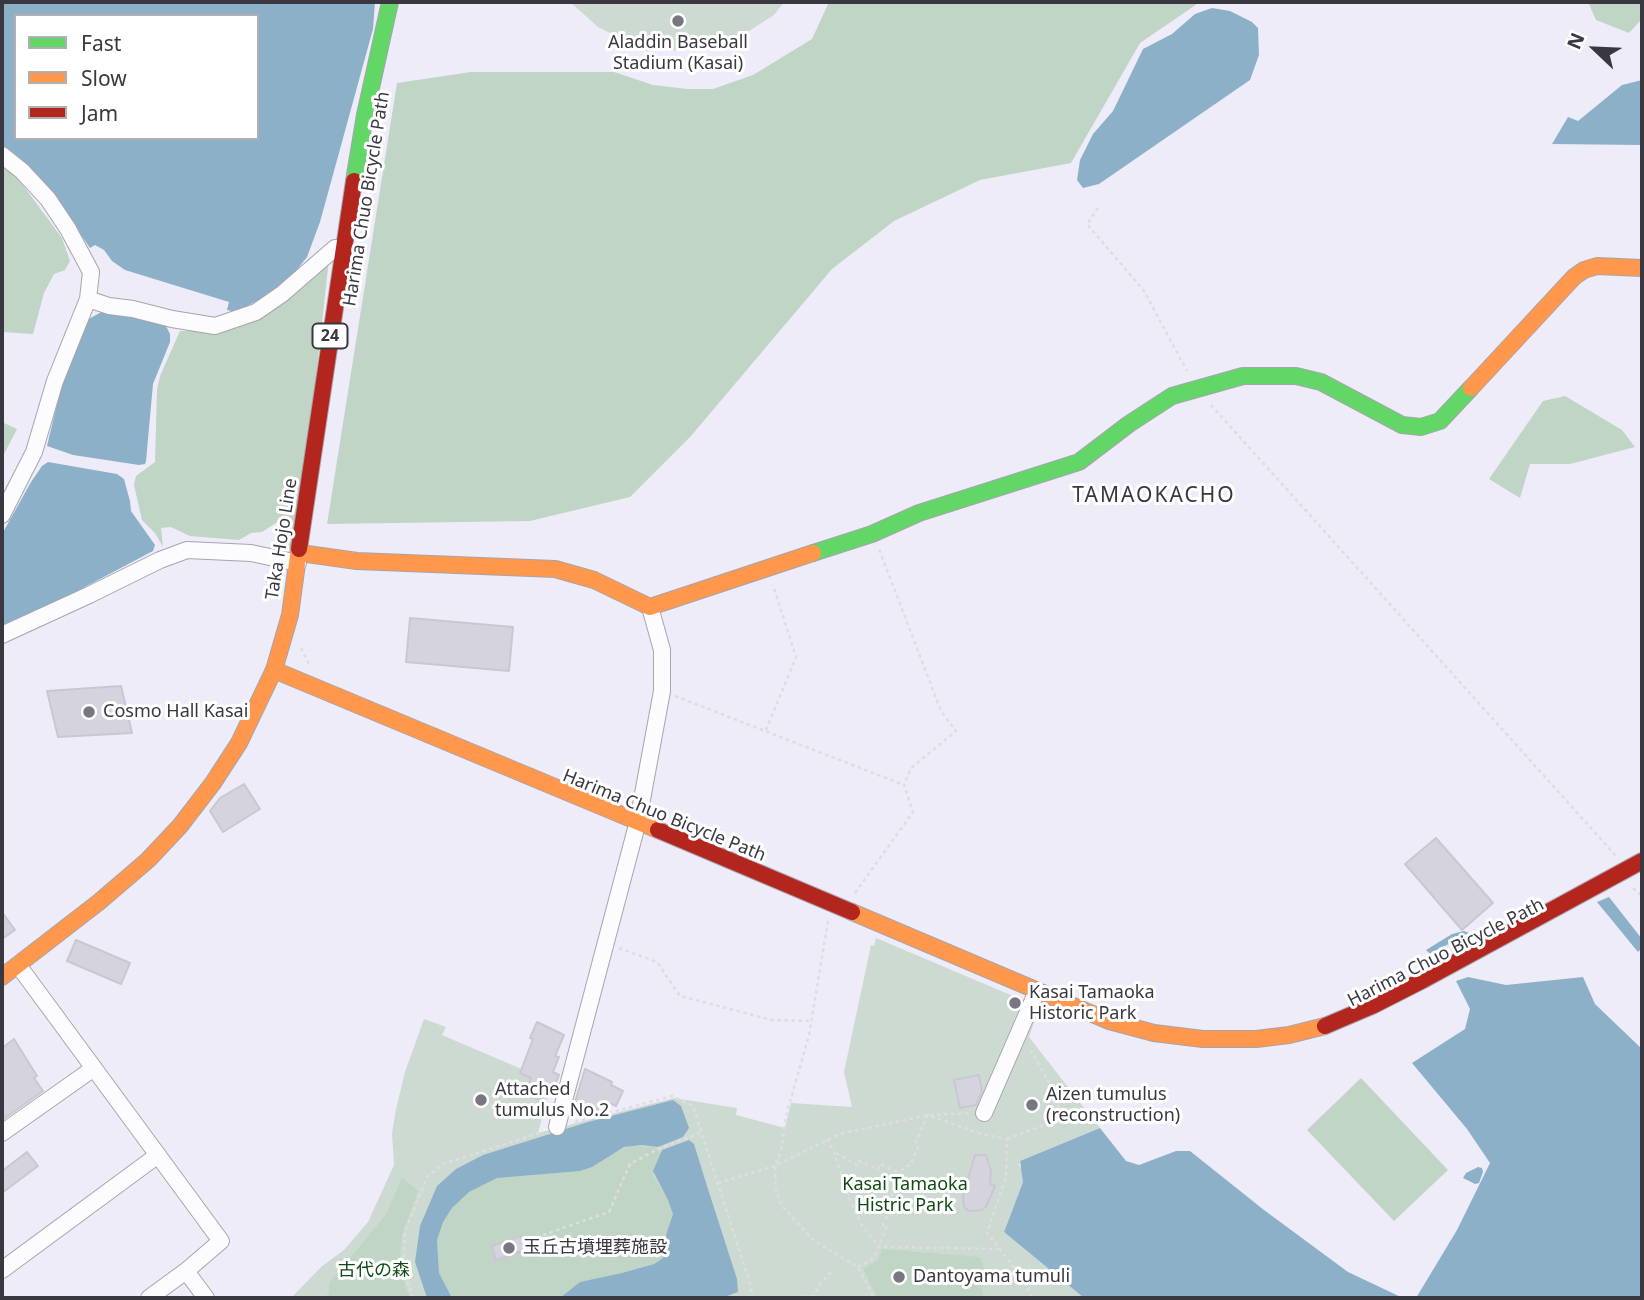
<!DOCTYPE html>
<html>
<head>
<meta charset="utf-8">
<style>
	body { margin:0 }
	#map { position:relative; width:1644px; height:1300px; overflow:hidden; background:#eeecf9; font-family:"Noto Sans",sans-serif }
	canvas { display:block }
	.frame { position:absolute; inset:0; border:4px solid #393841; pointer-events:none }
	.legend { position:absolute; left:14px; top:14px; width:245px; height:126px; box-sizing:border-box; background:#fff; border:2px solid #b0afb3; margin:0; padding:9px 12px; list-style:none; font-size:21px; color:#393841 }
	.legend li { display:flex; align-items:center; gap:14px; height:35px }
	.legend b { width:35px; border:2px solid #b0afb3 }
	.north { position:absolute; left:1560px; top:14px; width:70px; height:70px; -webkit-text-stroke:5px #fff; paint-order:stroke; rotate:293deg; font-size:19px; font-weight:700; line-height:28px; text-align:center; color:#393841 }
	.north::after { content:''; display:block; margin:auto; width:24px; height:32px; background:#393841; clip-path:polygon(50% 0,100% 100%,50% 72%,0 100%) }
</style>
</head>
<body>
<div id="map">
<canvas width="1644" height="1300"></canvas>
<div class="frame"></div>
<ul class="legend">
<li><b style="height:9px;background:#63d668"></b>Fast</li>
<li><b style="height:9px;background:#ff974d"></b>Slow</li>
<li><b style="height:9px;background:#b3261e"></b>Jam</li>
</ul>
<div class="north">N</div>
</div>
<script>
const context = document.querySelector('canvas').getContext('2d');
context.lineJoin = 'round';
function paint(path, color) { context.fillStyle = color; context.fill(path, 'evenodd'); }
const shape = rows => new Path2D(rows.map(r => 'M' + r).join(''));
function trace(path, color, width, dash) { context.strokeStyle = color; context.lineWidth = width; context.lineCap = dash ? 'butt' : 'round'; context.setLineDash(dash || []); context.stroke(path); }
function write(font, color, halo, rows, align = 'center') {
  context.font = font + ' "Noto Sans","Noto Sans JP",sans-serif'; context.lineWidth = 6; context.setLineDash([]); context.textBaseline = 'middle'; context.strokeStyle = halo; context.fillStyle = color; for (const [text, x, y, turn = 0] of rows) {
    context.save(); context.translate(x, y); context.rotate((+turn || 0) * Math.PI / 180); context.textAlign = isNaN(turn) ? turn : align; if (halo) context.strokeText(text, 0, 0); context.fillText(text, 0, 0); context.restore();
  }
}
paint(shape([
	[570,2,784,2,774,15,735,40,692,50,646,51,598,27],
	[876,938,1039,1007,1029,1037,1100,1128,1020,1161,1019,1165,1023,1172,1023,1182,1004,1232,1084,1298,291,1298,321,1267,344,1250,368,1222,394,1165,392,1133,396,1109,405,1072,424,1019,446,1027,442,1035,552,1082,538,1133,674,1098,737,1108,736,1115,785,1128,791,1103,852,1107,844,1072,871,945,874,946]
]), '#cddad1');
paint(shape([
	[829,2,1200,2,1140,43,1071,163,980,180,894,221,832,269,691,436,630,497,530,521,327,524,397,83,471,72,614,72,653,85,687,89,713,89,753,75,812,39],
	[1588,2,1642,2,1642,19,1629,33,1596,20],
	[2,162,17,177,62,238,70,261,65,270,54,274,44,293,33,334,2,332],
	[329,259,297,550,285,548,282,540,285,527,279,521,262,532,251,533,239,540,190,536,171,527,161,528,163,547,155,533,142,520,134,485,136,476,155,462,157,390,160,376,180,331,217,330],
	[1565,396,1622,430,1635,447,1570,464,1530,464,1520,498,1489,479,1543,401],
	[2,422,17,429,2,458],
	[1361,1078,1448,1170,1394,1221,1307,1130],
	[632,1146,654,1147,660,1152,653,1175,668,1200,673,1214,663,1258,653,1264,623,1273,580,1282,560,1298,452,1298,439,1273,437,1240,442,1222,452,1208,469,1192,498,1178,580,1171,592,1167,614,1152],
	[402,1178,418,1191,402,1235,399,1268,410,1298,324,1298,329,1293,329,1283,385,1216],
	[882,1249,980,1257,986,1271,982,1290,984,1298,878,1298,863,1269,878,1260]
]), '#c0d5c5');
paint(shape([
	[2,2,375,2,373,29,320,222,307,257,288,281,273,292,236,312,227,310,229,302,125,270,112,261,104,250,95,245,90,248,58,201,21,162,2,147],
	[16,16,257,16,257,138,16,138],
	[1212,8,1230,11,1252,22,1258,28,1259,55,1250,80,1099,184,1083,188,1077,180,1080,160,1093,134,1113,111,1143,49,1172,34,1195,14],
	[1642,80,1642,145,1552,144,1568,117,1578,121,1622,85],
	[105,310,165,324,170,334,170,342,153,384,146,461,145,464,139,465,73,455,47,446,64,375,87,320],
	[48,462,117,474,124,479,130,501,131,511,155,545,153,551,45,608,2,626,2,534,31,482,42,466],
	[1609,897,1642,939,1642,948,1638,952,1597,902],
	[1464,931,1469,933,1430,954,1426,950,1452,934],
	[1468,977,1506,985,1583,977,1595,1004,1642,1049,1642,1298,1416,1298,1457,1230,1490,1163,1467,1129,1412,1063,1465,1029,1470,1009,1456,981],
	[673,1100,681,1106,689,1128,683,1137,658,1147,642,1145,624,1147,592,1167,580,1171,497,1178,469,1192,452,1208,443,1222,437,1240,439,1273,452,1298,427,1298,415,1262,420,1226,437,1186,456,1169,483,1155,588,1122],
	[1100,1128,1126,1161,1139,1165,1176,1151,1190,1151,1264,1210,1348,1272,1403,1298,1084,1298,1004,1232,1023,1182,1020,1161],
	[689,1140,694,1144,707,1186,737,1279,738,1292,722,1298,560,1298,580,1282,622,1273,654,1264,663,1258,667,1248,666,1235,673,1214,668,1200,653,1171,662,1150],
	[1478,1167,1482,1168,1483,1172,1479,1183,1475,1184,1463,1178,1466,1173]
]), '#8db0c9');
const building = shape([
	[410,618,513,627,509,671,406,662,410,618],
	[121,686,132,733,58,737,47,691,121,686],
	[244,784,260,809,223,832,210,811,220,798,244,784],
	[1436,838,1493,903,1462,930,1405,864,1436,838],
	[2,912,15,930,2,939,2,912],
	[76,940,130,963,121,984,67,961,76,940],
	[537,1022,564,1035,555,1056,559,1057,553,1072,559,1075,554,1087,547,1084,540,1100,525,1094,531,1078,520,1073,533,1039,530,1038,537,1022],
	[14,1039,37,1076,34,1078,43,1091,2,1120,2,1048,14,1039],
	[585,1069,612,1082,611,1085,623,1091,616,1106,603,1100,596,1113,575,1102,585,1069],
	[979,1075,982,1091,976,1105,960,1108,954,1080,979,1075],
	[27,1152,38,1166,2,1193,2,1171,27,1152],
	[975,1155,986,1155,991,1171,990,1184,995,1186,986,1207,981,1210,969,1211,964,1207,963,1196,975,1155],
	[521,1236,525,1250,496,1260,492,1246,521,1236]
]);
paint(building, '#d5d4de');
trace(building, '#c9c8d2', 2);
const street = shape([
	[2,155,22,171,48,199,68,229,91,272,88,299,55,381,34,452,2,515],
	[88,299,109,306,133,309,172,319,215,326,256,312,282,294,335,248,342,248],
	[2,635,89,595,160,560,187,550,251,553,298,563],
	[18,965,221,1241,186,1271,149,1298],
	[984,1113,1037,991],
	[557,1127,638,821,662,691,662,650,650,607],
	[2,1133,94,1068],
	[2,1270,158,1155],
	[186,1271,206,1298]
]);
const fast = shape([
	[354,181,365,115,390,2],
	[813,553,872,534,919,513,1079,462,1129,424,1172,396,1243,376,1296,376,1321,382,1402,425,1421,427,1440,421,1471,388]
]);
const slow = shape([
	[1471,388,1574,277,1584,270,1597,266,1642,268],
	[300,553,357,561,555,569,594,580,650,607,813,553],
	[274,670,658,830],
	[852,912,1109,1021,1154,1033,1203,1039,1256,1039,1289,1035,1325,1026],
	[2,977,99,902,148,860,180,826,213,783,239,743,274,670,290,615,299,549]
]);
const jam = shape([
	[299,549,354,181],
	[658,830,852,912],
	[1325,1026,1372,1006,1423,980,1642,861]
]);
trace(street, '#a6a4ae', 18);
trace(fast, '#a6a4ae', 18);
trace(slow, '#a6a4ae', 18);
trace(jam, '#a6a4ae', 18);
trace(shape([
	[1098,208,1087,224,1144,291,1187,371],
	[1211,405,1616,856],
	[301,648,309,664],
	[675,696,904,785],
	[766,730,796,657,773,585],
	[1633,888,1642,896],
	[855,893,913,812,904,785,911,768,956,731,941,711,879,549],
	[828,921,809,1035,786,1116,781,1151,775,1166,776,1191,782,1206,814,1241,858,1267,874,1298],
	[619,948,657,962,680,996,772,1020,811,1021],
	[575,1122,672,1096,693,1106,751,1287,752,1298],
	[827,1139,834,1152,848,1196,861,1224,879,1247,1000,1249],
	[1007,1139,1052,1122,1060,1102,1029,1047],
	[836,1153,857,1165,859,1161,878,1169,880,1164,901,1174],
	[718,1183,775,1166,840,1134,928,1115,970,1113],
	[523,1242,609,1212,630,1164,658,1149,701,1133],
	[858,1267,874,1258,887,1226,883,1225,893,1203,889,1202,903,1168,910,1165,918,1148,915,1144,928,1115,981,1134,1007,1139,1006,1177,987,1233,1024,1280,1032,1298],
	[413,1298,404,1271,405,1231,427,1177,443,1164,542,1132],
	[768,1298,814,1296],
	[813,1298,821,1283,832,1271]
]), '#dedde1', 2.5, [3.5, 3.5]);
trace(street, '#fcfcfe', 16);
trace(fast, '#63d668', 16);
trace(slow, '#ff974d', 16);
trace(jam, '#b3261e', 16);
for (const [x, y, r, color] of [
	[678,21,7,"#787781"],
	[89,712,7,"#787781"],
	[1015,1003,7,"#787781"],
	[481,1100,7,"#787781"],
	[1032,1105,7,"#787781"],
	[509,1248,7,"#787781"],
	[899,1277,7,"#787781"]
]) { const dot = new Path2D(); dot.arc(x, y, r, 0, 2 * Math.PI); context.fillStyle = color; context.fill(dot); trace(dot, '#fff', 2.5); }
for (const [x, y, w] of [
	[330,336,35]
]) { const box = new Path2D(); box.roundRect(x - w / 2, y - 12.5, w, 25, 5); context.fillStyle = '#fff'; context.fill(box); trace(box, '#393841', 2); }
write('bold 16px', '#393841', null, [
	["24",330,336]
]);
write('18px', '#393841', '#fff', [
	["Aladdin Baseball",678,43,"center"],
	["Stadium (Kasai)",678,64,"center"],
	["Cosmo Hall Kasai",103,712],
	["Kasai Tamaoka",1029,993],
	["Historic Park",1029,1014],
	["Attached",495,1090],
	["tumulus No.2",495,1111],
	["Aizen tumulus",1046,1095],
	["(reconstruction)",1046,1116],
	["玉丘古墳埋葬施設",523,1248],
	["Dantoyama tumuli",913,1277]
], 'left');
write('18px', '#393841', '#fff', [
	["Harima Chuo Bicycle Path",367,199,-81],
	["Taka Hojo Line",282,539,-81],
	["Harima Chuo Bicycle Path",664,816,22],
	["Harima Chuo Bicycle Path",1446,953,-27]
]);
write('18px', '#104a14', '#fff', [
	["Kasai Tamaoka",905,1185],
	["Histric Park",905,1206],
	["古代の森",374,1271]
]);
context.letterSpacing = '2px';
write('21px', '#393841', '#fff', [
	["TAMAOKACHO",1154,496]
]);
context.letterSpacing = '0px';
</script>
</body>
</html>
